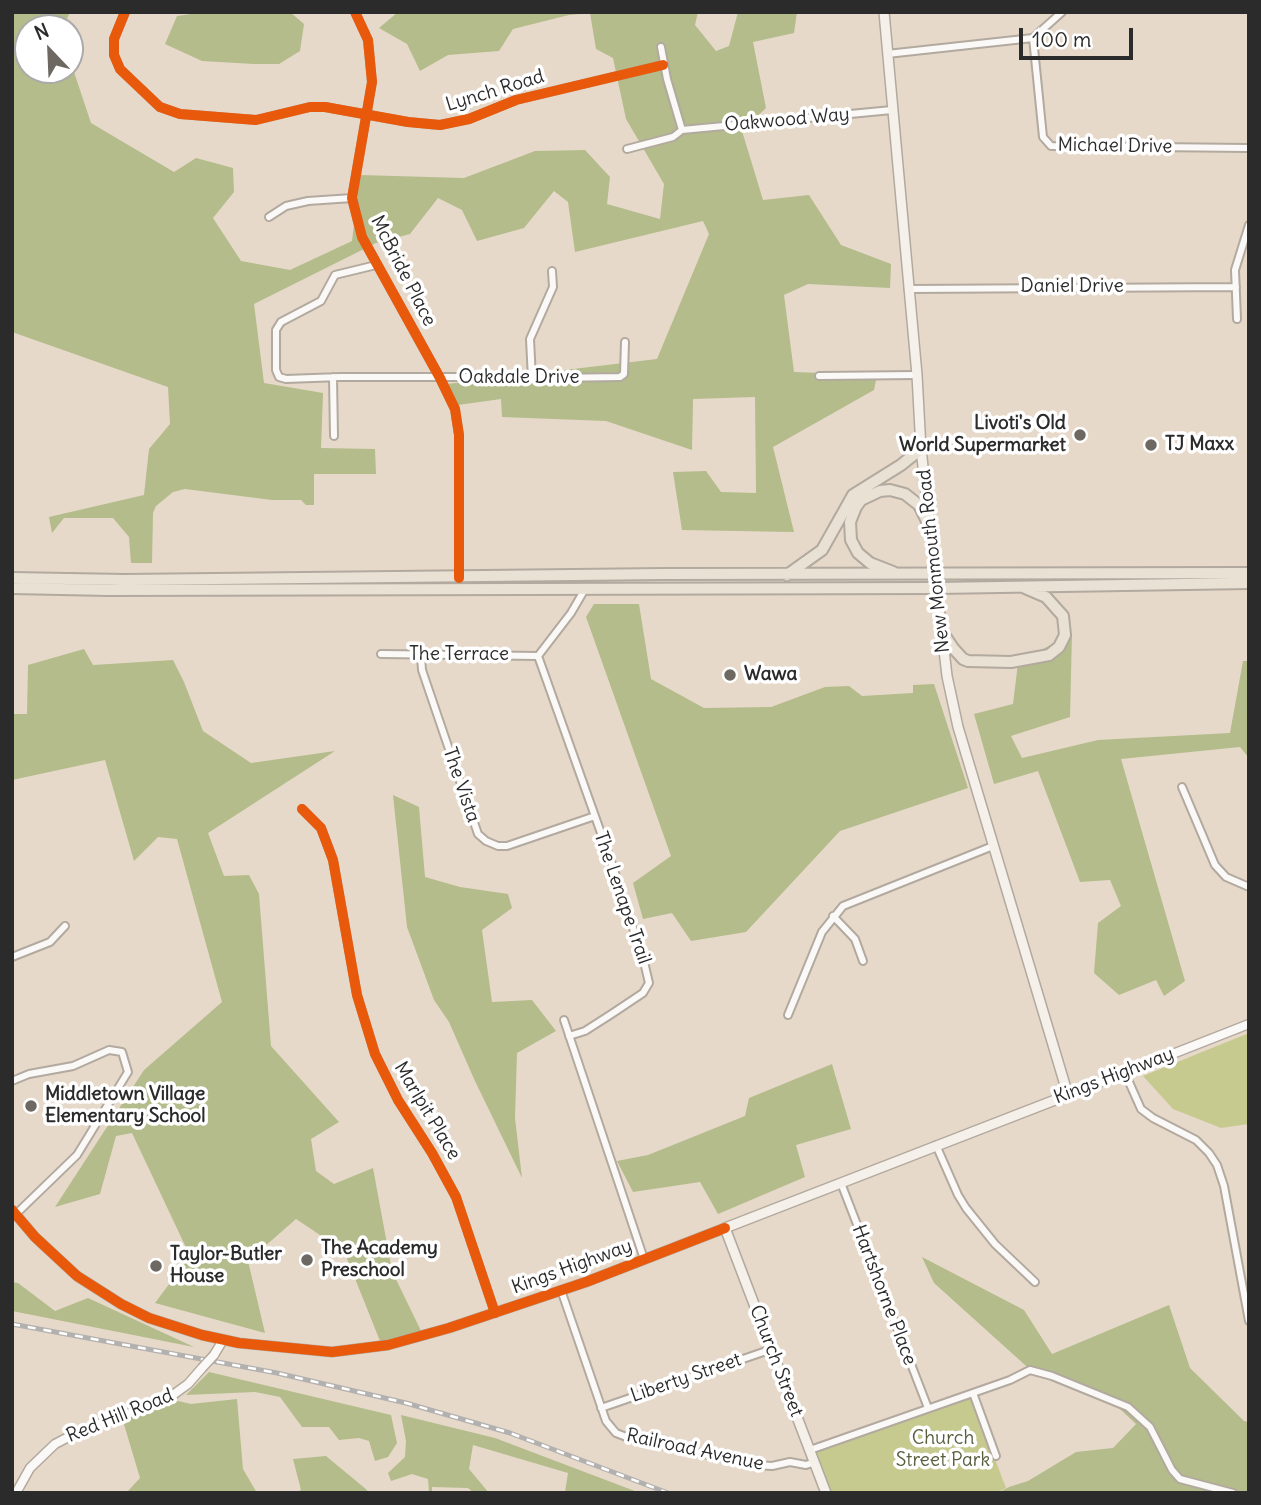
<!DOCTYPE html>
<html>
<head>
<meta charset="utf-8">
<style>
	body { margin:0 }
	#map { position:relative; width:1261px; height:1505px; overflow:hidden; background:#e7d9c9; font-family:Delius,sans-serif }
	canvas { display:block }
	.frame { position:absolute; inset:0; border:14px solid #2b2b2b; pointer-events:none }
	.north { position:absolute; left:14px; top:14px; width:70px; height:70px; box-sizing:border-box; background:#fff; border:2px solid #aaa; border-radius:50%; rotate:337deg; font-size:19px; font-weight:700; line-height:28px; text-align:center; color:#2b2b2b }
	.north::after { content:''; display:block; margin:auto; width:24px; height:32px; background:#6d6862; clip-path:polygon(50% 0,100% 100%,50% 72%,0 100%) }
	.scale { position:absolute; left:1019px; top:28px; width:114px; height:32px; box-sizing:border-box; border:4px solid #2b2b2b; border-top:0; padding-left:9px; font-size:21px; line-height:24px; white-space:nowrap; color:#2b2b2b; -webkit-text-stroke:5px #fff; paint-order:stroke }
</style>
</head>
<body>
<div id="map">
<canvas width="1261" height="1505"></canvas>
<div class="frame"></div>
<div class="north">N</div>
<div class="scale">100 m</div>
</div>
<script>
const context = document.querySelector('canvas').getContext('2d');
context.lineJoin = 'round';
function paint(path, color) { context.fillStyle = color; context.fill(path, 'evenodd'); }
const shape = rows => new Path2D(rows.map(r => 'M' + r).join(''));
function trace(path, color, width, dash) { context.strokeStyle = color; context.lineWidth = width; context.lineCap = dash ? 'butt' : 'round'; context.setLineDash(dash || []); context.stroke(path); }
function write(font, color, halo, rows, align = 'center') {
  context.font = font + ' Delius,sans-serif'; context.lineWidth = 7; context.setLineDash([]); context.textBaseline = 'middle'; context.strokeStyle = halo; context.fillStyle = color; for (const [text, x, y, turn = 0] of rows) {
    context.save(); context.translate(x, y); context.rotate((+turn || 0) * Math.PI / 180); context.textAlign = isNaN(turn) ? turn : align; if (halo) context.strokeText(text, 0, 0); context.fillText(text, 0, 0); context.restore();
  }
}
paint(shape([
	[1249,1033,1249,1124,1221,1128,1173,1109,1143,1076],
	[970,1394,1006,1488,996,1493,828,1493,811,1453]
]), '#c6ca8f');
paint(shape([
	[12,12,70,12,63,28,28,28,28,70,70,70,70,60,91,123,174,172,196,158,233,168,234,192,213,218,241,261,290,270,352,241,360,175,464,178,535,151,585,150,610,177,607,204,660,219,664,184,626,119,613,58,596,49,590,13,569,15,513,29,499,51,448,55,420,71,407,44,379,28,398,12,698,12,695,25,716,51,729,46,738,12,797,12,794,33,753,42,766,108,742,131,763,200,809,195,841,245,891,264,890,288,808,284,784,295,794,372,877,375,874,390,773,447,794,532,682,530,673,472,706,471,721,492,756,493,755,397,693,399,692,450,606,421,502,417,501,399,458,405,447,384,657,359,709,234,703,221,575,252,568,202,554,191,524,228,477,241,462,210,438,198,410,234,376,243,254,304,264,383,323,393,321,448,375,449,376,474,314,474,314,505,306,505,301,500,272,500,185,489,173,492,156,506,153,513,152,563,131,563,129,537,113,518,64,518,52,533,49,517,144,495,149,449,170,424,168,387,12,332],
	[205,12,290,12,304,24,300,51,279,64,254,64,202,61,165,44,177,16],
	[594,604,639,604,651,679,704,708,771,707,825,687,849,686,862,696,913,693,913,685,934,684,968,788,840,831,746,932,691,941,672,913,643,919,633,883,671,856,586,617],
	[1072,633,1070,717,1011,736,1022,758,1098,740,1230,733,1243,661,1249,661,1249,758,1240,747,1121,759,1185,981,1164,996,1156,980,1119,995,1094,973,1098,923,1121,906,1110,880,1080,882,1038,771,994,784,974,714,1013,704,1018,663],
	[84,649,93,665,173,660,184,682,203,731,251,763,335,751,208,833,224,876,249,875,259,894,271,1046,339,1122,311,1139,316,1171,334,1184,373,1168,392,1271,423,1335,382,1346,344,1251,296,1219,248,1261,265,1333,155,1303,190,1256,132,1133,116,1136,100,1194,55,1207,144,1070,222,1002,177,839,158,837,134,861,105,760,12,780,12,714,27,714,28,665],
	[393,795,419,807,425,877,460,887,508,894,512,908,482,930,492,1002,532,1000,556,1031,517,1053,515,1118,522,1178,474,1079,449,1022,434,1000,407,927],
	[832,1064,851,1129,796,1145,805,1177,718,1214,700,1182,633,1192,617,1161,648,1155,745,1116,749,1098],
	[922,1257,1024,1310,1052,1354,1169,1305,1190,1368,1244,1421,1249,1422,1249,1493,998,1493,1009,1487,1028,1481,1076,1452,1113,1448,1136,1424,1106,1396,1035,1374,934,1283],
	[12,1282,18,1283,55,1311,88,1298,194,1347,12,1311],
	[209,1372,391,1415,397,1443,388,1457,375,1461,369,1441,359,1438,339,1440,329,1427,302,1427,280,1397,255,1392,186,1395],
	[237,1399,243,1469,257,1493,129,1493,128,1491,140,1478,123,1421,178,1401,191,1404],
	[401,1415,495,1438,640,1493,565,1492,568,1473,473,1445,469,1469,489,1493,474,1493,468,1488,432,1487,432,1493,429,1493,428,1479,412,1474,391,1481,388,1473,405,1457,406,1441],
	[326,1456,367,1490,368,1493,294,1493,301,1490,293,1459]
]), '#b3bc8a');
const minor = shape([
	[125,12,114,39,114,55,120,69,160,107,180,114,256,120,310,107,325,107,408,122,440,125,469,119,516,100,663,65],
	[355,12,368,40,372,82,352,198,362,237,440,378,455,409,459,435,459,578],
	[1033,38,1043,137,1051,146,1249,148],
	[661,47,667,79,682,130],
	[887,54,1033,38,1062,12],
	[682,130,892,110],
	[627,149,673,137,682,130],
	[269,217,286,206,308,201,352,198],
	[376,265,335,275,321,301,281,322,276,330,276,370,279,377,286,379,340,377,484,377,488,379,620,377,624,374,625,342],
	[908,289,1236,287],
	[1237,319,1235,270,1249,225],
	[819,376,917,375],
	[333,377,334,436],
	[532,379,530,339,553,287,552,271],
	[381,654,538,656],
	[421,656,422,670,438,717,478,834,486,841,498,846,507,846,595,816],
	[538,656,612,864,644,962,649,983,643,993,610,1015,585,1031,569,1036],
	[538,656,571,613,585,589],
	[1182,787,1215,865,1226,877,1249,887],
	[302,809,321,828,333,860,357,995,375,1054,398,1100,432,1153,456,1197,495,1313],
	[833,916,855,939,863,961],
	[12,957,50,942,65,926],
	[788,1015,822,932,843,906,993,846],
	[564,1020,644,1259],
	[1125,1073,1141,1109,1153,1118,1196,1140,1209,1153,1217,1165,1224,1186,1249,1321],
	[12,1081,29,1074,73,1066,109,1050,122,1052,128,1072,77,1155,16,1214],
	[936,1145,958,1195,966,1208,995,1244,1035,1282],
	[841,1183,928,1408],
	[561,1290,606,1421,616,1433,629,1438,756,1465,772,1466,790,1462,806,1465,815,1462],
	[973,1393,996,1456],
	[601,1408,772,1349],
	[810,1450,1010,1380,1030,1370,1052,1376,1128,1407,1150,1427,1172,1470,1180,1479,1233,1493]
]);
const tertiary = shape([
	[1068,1095,1249,1024],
	[12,1210,35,1237,77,1276,121,1304,149,1318,202,1335,239,1343,332,1352,388,1345,449,1328,586,1282,725,1228],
	[214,1355,223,1340],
	[16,1493,30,1468,55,1444,80,1431,166,1400,188,1384,202,1368]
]);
const secondary = shape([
	[826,1493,725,1228,1068,1095,958,727,947,676,921,449,917,375,884,12]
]);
const trunk = shape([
	[893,572,870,563,858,553,851,540,850,522,856,507,861,500,880,491,890,490,905,494,919,505,932,531],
	[787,575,822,550,853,495,901,465,921,449],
	[12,578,125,580,663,574,1249,573],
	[12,588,108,590,938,588,1249,583],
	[941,630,953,648,963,659,968,661,1011,662,1049,655,1059,647,1065,635,1063,616,1046,597,1025,588]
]);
trace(minor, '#b2a99f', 10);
trace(tertiary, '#b2a99f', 11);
trace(secondary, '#b2a99f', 12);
trace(trunk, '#b2a99f', 14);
trace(minor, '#fbf9f7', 6);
trace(tertiary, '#fbf9f7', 8);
trace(secondary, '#f5f0e9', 9);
trace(trunk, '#eae1d5', 10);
const rail = shape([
	[12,1324,277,1373,406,1403,510,1433,668,1493]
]);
trace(rail, '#b3b1af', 5);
trace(rail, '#fff', 2.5, [8]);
const tertiaryBridge = shape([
	[202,1368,214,1355]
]);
trace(tertiaryBridge, '#b2a99f', 11, []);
trace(tertiaryBridge, '#fbf9f7', 8);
trace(shape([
	[125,12,114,39,114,55,120,69,160,107,180,114,256,120,310,107,325,107,408,122,440,125,469,119,516,100,663,65],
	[355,12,368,40,372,82,352,198,362,237,440,378,455,409,459,435,459,578],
	[302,809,321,828,333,860,357,995,375,1054,398,1100,432,1153,456,1197,495,1313],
	[12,1210,35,1237,77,1276,121,1304,149,1318,202,1335,239,1343,332,1352,388,1345,449,1328,586,1282,725,1228]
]), '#e8590c', 10);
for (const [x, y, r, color] of [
	[1080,435,7,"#6d6862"],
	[1151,445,7,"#6d6862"],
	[730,675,7,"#6d6862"],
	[31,1106,7,"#6d6862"],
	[307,1260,7,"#6d6862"],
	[156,1266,7,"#6d6862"]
]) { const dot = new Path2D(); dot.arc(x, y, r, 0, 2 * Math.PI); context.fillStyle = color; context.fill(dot); trace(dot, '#fff', 2.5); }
write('19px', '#2b2b2b', '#fff', [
	["Lynch Road",495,91,-17],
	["Oakwood Way",787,120,-5],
	["Michael Drive",1115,146,1],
	["McBride Place",403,271,63],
	["Daniel Drive",1072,287],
	["Oakdale Drive",519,378],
	["New Monmouth Road",934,561,-96],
	["The Terrace",459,655],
	["The Vista",461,785,71],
	["The Lenape Trail",622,898,71],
	["Kings Highway",1114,1076,-21],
	["Marlpit Place",427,1111,59],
	["Kings Highway",572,1267,-20],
	["Hartshorne Place",884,1295,69],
	["Church Street",776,1361,69],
	["Liberty Street",686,1378,-19],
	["Red Hill Road",120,1416,-22],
	["Railroad Avenue",695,1450,12]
]);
write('bold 19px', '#2b2b2b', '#fff', [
	["Livoti's Old",1066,424,"right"],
	["World Supermarket",1066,446,"right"],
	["TJ Maxx",1165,445],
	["Wawa",744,675],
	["Middletown Village",45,1095],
	["Elementary School",45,1117],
	["The Academy",321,1249],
	["Preschool",321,1271],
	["Taylor-Butler",170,1255],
	["House",170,1277]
], 'left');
write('19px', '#585e3e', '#fff', [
	["Church",943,1439],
	["Street Park",943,1461]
]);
</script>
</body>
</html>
